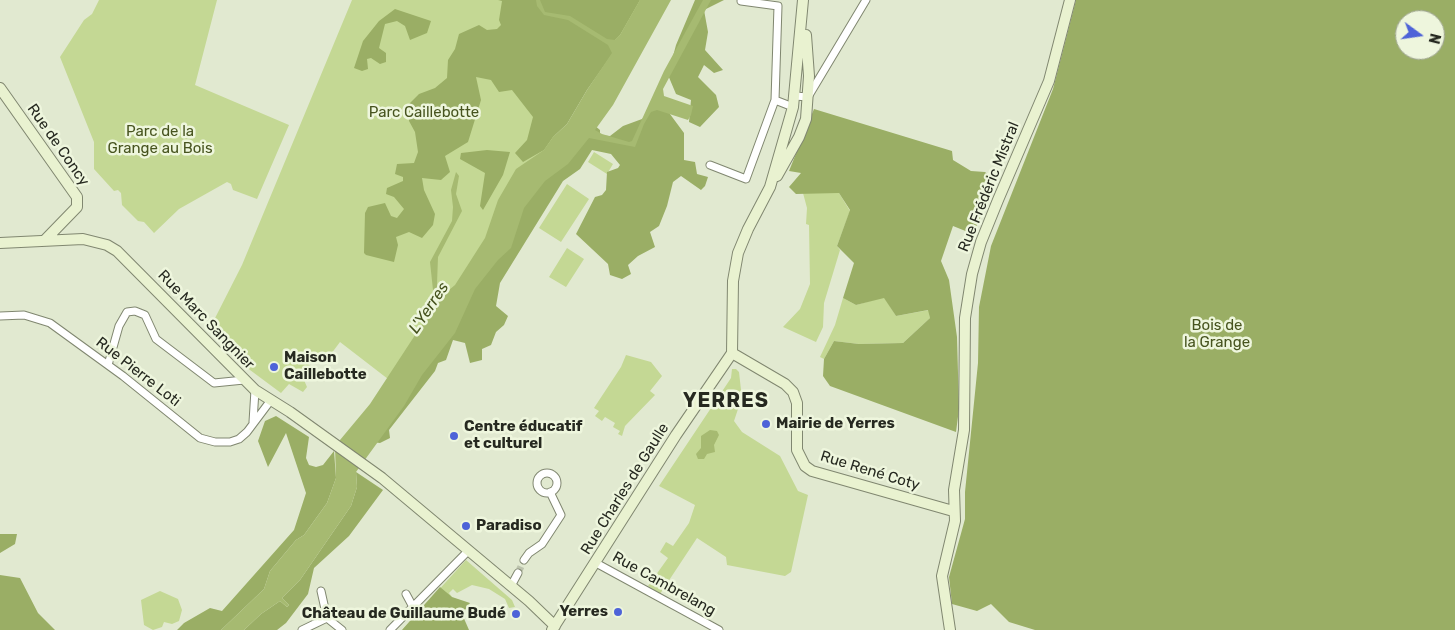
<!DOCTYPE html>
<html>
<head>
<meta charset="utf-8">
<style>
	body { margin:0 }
	#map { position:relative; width:1455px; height:630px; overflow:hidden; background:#e1e9d0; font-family:Rubik,sans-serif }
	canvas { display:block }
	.north { position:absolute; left:1395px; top:10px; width:50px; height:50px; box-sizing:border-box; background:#eef6dd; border:1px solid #9ea491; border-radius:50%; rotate:104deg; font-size:14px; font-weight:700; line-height:20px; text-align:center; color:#262920 }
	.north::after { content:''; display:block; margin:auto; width:18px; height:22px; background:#4e63d8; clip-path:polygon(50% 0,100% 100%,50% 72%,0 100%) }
</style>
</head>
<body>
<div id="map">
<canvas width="1455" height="630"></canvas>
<div class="north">N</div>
</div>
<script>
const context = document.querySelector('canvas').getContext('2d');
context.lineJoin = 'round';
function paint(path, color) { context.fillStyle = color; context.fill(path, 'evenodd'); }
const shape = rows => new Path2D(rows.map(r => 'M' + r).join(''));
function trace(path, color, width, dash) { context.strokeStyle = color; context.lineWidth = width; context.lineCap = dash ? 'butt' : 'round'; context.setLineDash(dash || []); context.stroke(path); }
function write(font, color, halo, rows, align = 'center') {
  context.font = font + ' Rubik,sans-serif'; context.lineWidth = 5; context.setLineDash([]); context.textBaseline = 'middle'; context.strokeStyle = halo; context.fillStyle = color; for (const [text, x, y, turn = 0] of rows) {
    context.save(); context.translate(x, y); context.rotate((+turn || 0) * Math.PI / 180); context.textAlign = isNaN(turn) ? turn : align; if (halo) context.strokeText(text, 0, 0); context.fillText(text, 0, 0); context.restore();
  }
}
paint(shape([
	[99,0,217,0,195,85,289,125,257,199,233,190,231,184,227,182,179,209,154,233,144,222,138,221,122,205,121,193,118,190,114,191,94,169,94,142,60,57,84,20,92,14],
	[352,0,643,0,457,285,388,379,340,342,328,358,323,354,320,358,315,355,308,364,314,368,304,380,307,387,303,392,289,384,281,393,250,370,214,334,212,324,242,265],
	[594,152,613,164,607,174,588,162],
	[567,184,589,199,561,242,539,228],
	[812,192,839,193,850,211,837,246,840,250,824,303,823,327,816,342,783,327,800,309,810,284,809,225,806,224,807,208,803,193],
	[567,248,584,259,566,287,549,277],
	[884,297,896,316,929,310,930,318,903,343,859,344,834,341,824,359,820,357,835,325,843,298,856,305],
	[626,355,651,362,662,376,650,391,655,395,625,426,622,436,618,434,620,431,613,427,615,423,605,417,602,421,595,416,599,411,594,408,621,367],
	[732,369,736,369,739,372,741,390,741,400,734,421,742,432,780,456,798,491,808,495,791,572,785,576,727,565,726,557,697,538,660,594,648,586,668,558,660,552,666,542,673,546,689,523,695,505,659,486,731,378],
	[466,560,512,600,515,607,509,608,505,599,489,589,472,585,457,593,453,589,449,593,452,597,402,630],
	[160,591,178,599,182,610,179,621,172,624,164,622,162,627,153,630,144,625,141,600]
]), '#c4d894');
paint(shape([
	[498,0,640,0,620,35,615,40,613,53,587,90,567,124,553,137,544,150,523,162,515,153,527,140,533,117,512,90,499,92,491,80,476,77,481,100,468,142,445,156,450,172,441,180,422,178,424,190,435,214,433,225,422,238,409,232,396,237,398,245,394,262,366,255,364,253,365,213,368,207,385,203,391,216,397,218,404,209,394,197,386,194,387,188,403,181,403,177,395,174,397,164,414,163,418,152,415,132,409,121,409,104,419,94,435,88,447,78,448,60,455,49,459,34,479,25,487,30,497,29,501,25,499,20,502,1],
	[695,0,724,0,704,10,708,32,705,50,723,70,714,73,704,65,698,77,716,95,719,107,700,127,689,122,691,100,676,94,668,75,676,45],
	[1076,0,1455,0,1455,630,1035,630,1009,622,991,604,977,611,952,604,949,577,965,519,965,492,978,363,979,307,991,246,1053,89],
	[1405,20,1435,20,1435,50,1405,50],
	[395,9,431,21,427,33,410,40,405,26,397,21,385,24,379,48,386,53,386,62,380,64,371,58,367,59,368,69,362,71,354,68,363,41,379,21],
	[664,106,684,133,684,160,695,162,697,174,708,177,705,186,701,190,681,176,673,182,667,206,659,226,650,232,655,247,638,256,628,265,631,274,622,279,610,275,608,264,576,234,595,197,602,195,606,190,607,172,618,168,620,165,611,154,592,150,580,169,563,181,500,283,496,306,508,316,504,325,496,332,491,345,482,349,482,360,470,363,465,343,453,340,446,360,438,363,435,371,389,430,390,438,380,443,372,442,516,208,594,125,600,130,600,135,610,136,623,126,642,119,652,110],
	[814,109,952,151,953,160,971,171,985,172,996,181,973,234,953,226,941,261,949,280,957,337,959,409,956,432,830,386,823,376,824,359,834,341,859,344,903,343,930,318,928,310,896,316,884,298,856,305,843,298,854,263,837,246,850,210,839,193,796,194,789,187,801,173,789,171],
	[487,150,510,152,503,175,483,210,480,206,485,173,460,159,461,153],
	[276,416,309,437,306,458,309,465,316,467,323,465,334,451,336,478,327,503,304,535,296,540,270,571,264,589,221,630,177,630,184,623,210,608,222,611,294,530,306,493,286,433,268,467,258,441,265,421],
	[356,472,383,490,349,536,314,568,308,594,286,623,277,630,244,630,261,614,280,601,287,607,289,605,282,598,300,580,351,506,357,487],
	[0,534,17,534,15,544,0,553],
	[0,575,20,578,38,613,55,630,0,630],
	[440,587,452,597,470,603,462,614,469,630,402,630]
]), '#9aae65');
paint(shape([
	[536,0,540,0,545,12,570,16,607,39,615,40,620,35,640,0,671,0,613,105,595,130,602,134,629,142,632,141,664,71,703,0,711,0,663,89,664,96,693,106,691,115,688,120,657,110,651,112,644,124,635,147,589,138,568,164,545,181,524,208,511,248,498,260,475,289,455,333,422,375,404,406,356,472,357,487,351,506,300,580,282,598,289,605,287,607,280,601,261,614,244,630,221,630,264,589,270,571,296,540,304,535,327,503,336,478,335,446,370,404,438,300,433,290,430,262,452,221,453,207,451,190,456,172,459,176,456,194,462,211,438,257,437,284,443,295,455,285,485,238,498,200,516,169,544,150,553,137,567,124,587,90,612,53,608,45,568,20,544,15,537,6],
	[710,430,717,431,719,435,714,445,715,452,707,454,704,459,698,459,696,454,701,448,701,436]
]), '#a6ba71');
trace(shape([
	[518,573,524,560]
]), '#bcc3ad', 7, [7, 3.5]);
const street = shape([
	[741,1,778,6,775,100,793,107],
	[795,96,808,97,866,0],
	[710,165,746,179,775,100],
	[0,316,24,315,50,323,123,376,200,438,215,442,230,442,239,439,247,432,271,400],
	[108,365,119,326,127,312,135,311,145,315,156,339,214,383,244,380],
	[253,422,255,390],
	'537 483a10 10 0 1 1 20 0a10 10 0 1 1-20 0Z',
	[524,560,529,553,542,544,561,515,550,492],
	[596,563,719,630],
	[511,586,518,573],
	[321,591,327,618],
	[406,594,413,607],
	[302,630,327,618,342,630],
	[390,630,469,550]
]);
const secondary = shape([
	[0,88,77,197,77,207,45,240],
	[777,176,799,137,806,119,809,76,806,35],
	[0,243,83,239,107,245,117,251,255,390,290,412,382,478,529,601,555,626],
	[732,353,785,384,793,392,797,403,797,450,805,466,812,471,953,511],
	[552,630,676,435,732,353,733,281,738,253,748,229,770,187,793,107,803,0],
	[950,630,942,576,955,521,954,490,964,430,965,318,972,274,981,242,998,200,1049,81,1070,0]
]);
trace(street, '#808770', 9);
trace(secondary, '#808770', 12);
trace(street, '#fff', 7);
trace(secondary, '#e9f2d0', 10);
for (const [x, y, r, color] of [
	[274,367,5,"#4e63d8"],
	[766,424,5,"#4e63d8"],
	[454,436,5,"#4e63d8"],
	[466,526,5,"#4e63d8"],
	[618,612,5,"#4e63d8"],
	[516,614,5,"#4e63d8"]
]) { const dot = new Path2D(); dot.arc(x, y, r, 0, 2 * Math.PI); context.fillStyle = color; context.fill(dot); trace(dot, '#eef6dd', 2); }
write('15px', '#47541f', '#eef6dd', [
	["Parc Caillebotte",424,113],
	["Parc de la",160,132],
	["Grange au Bois",160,149],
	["Bois de",1217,326],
	["la Grange",1217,343]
]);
write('15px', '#262920', '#eef6dd', [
	["Rue de Concy",58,145,55],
	["Rue Frédéric Mistral",989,187,-68],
	["Rue Marc Sangnier",206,320,46],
	["Rue Pierre Loti",138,372,38],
	["Rue René Coty",870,471,17],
	["Rue Charles de Gaulle",625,489,-58],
	["Rue Cambrelang",664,584,29]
]);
write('bold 15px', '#262920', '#eef6dd', [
	["Maison",284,358],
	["Caillebotte",284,375],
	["Mairie de Yerres",776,424],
	["Centre éducatif",464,427],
	["et culturel",464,444],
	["Paradiso",476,526],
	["Yerres",608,612,"right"],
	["Château de Guillaume Budé",506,614,"right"]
], 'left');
write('italic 16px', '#43501b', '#eef6dd', [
	["L'Yerres",429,308,-56]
]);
context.letterSpacing = '1px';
write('bold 20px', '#262920', '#eef6dd', [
	["YERRES",726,401]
]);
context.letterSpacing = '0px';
</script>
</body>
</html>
